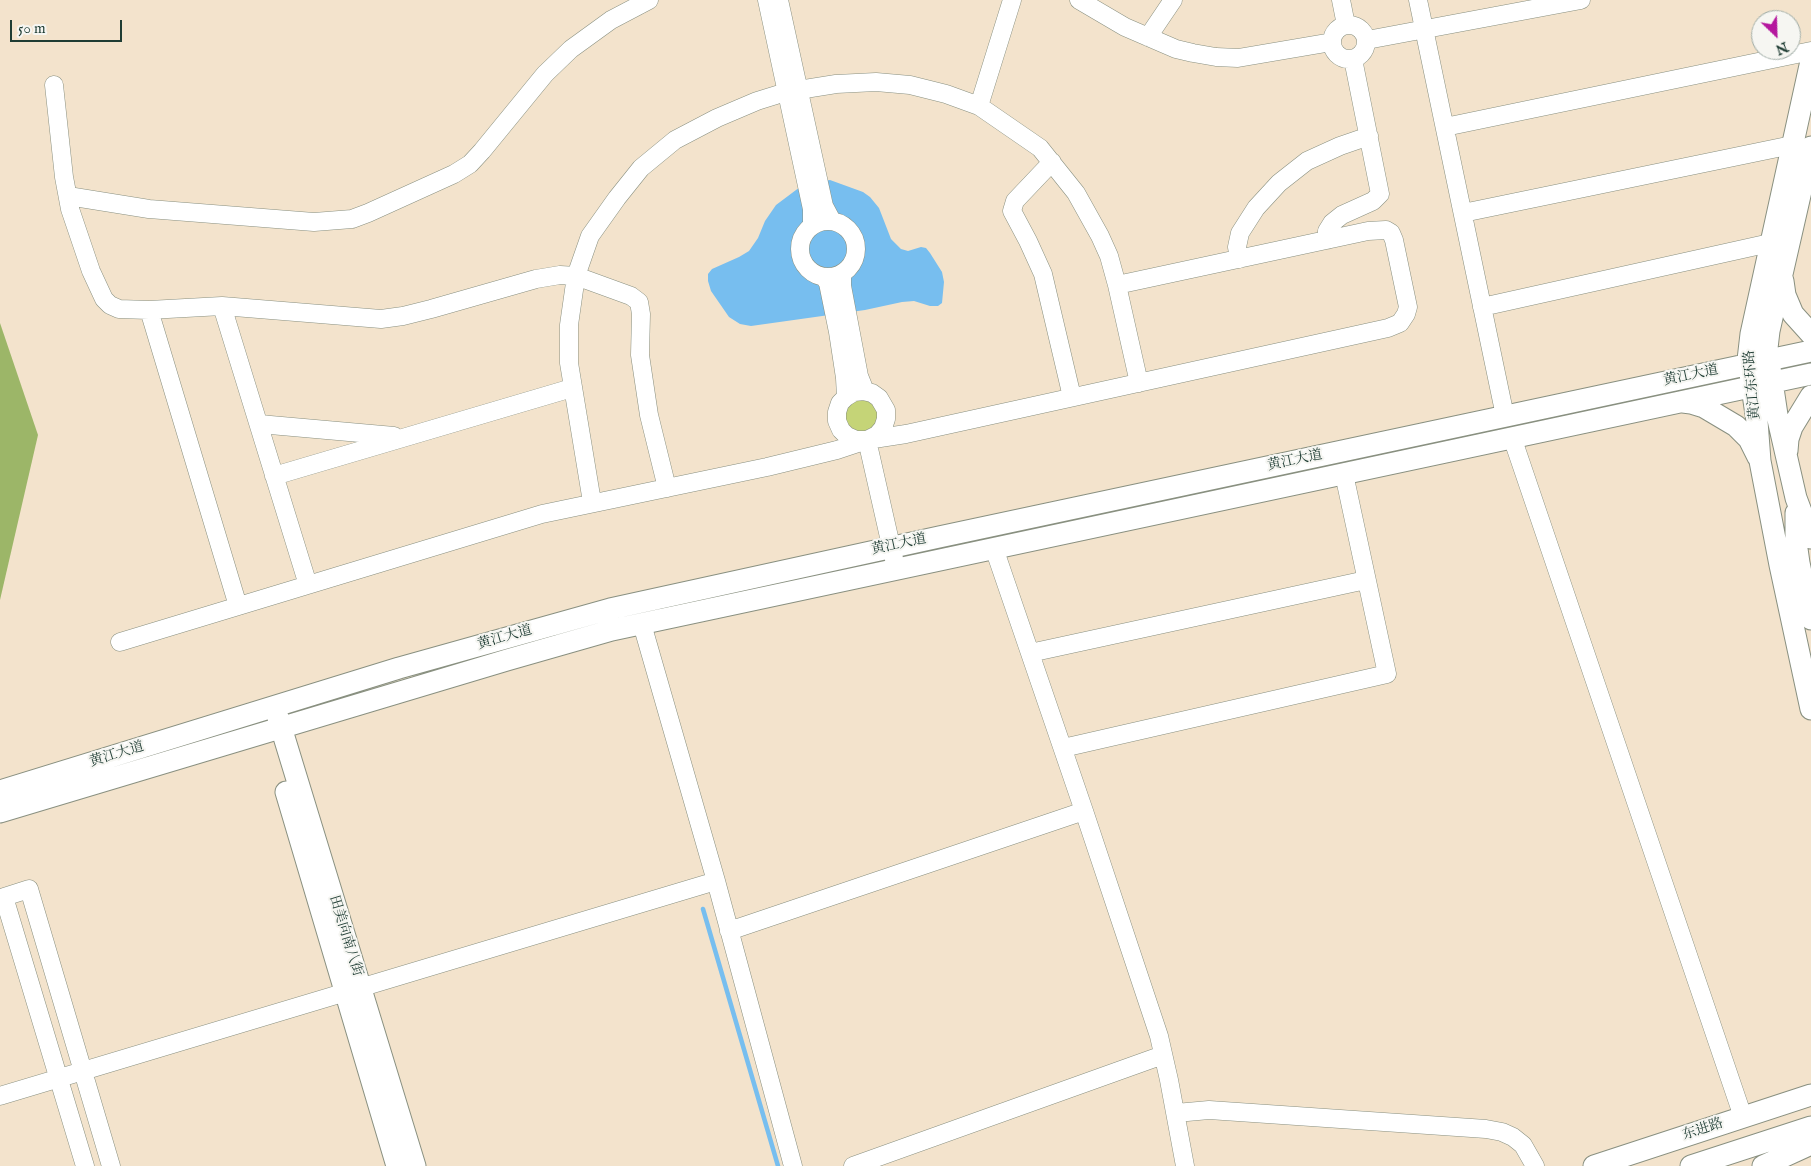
<!DOCTYPE html>
<html>
<head>
<meta charset="utf-8">
<style>
	body { margin:0 }
	#map { position:relative; width:1811px; height:1166px; overflow:hidden; background:#f3e3cc; font-family:"IM FELL English",serif }
	canvas { display:block }
	.north { position:absolute; left:1751px; top:10px; width:50px; height:50px; box-sizing:border-box; background:#f6f6f2; border:1px solid #a0aca6; border-radius:50%; rotate:156deg; font-size:14px; font-weight:700; line-height:20px; text-align:center; color:#1f3d34 }
	.north::after { content:''; display:block; margin:auto; width:18px; height:22px; background:#b5179e; clip-path:polygon(50% 0,100% 100%,50% 72%,0 100%) }
	.scale { position:absolute; left:10px; top:20px; width:112px; height:22px; box-sizing:border-box; border:2px solid #1f3d34; border-top:0; padding-left:6px; font-size:15px; line-height:18px; white-space:nowrap; color:#1f3d34; -webkit-text-stroke:4px #f6f6f2; paint-order:stroke }
</style>
</head>
<body>
<div id="map">
<canvas width="1811" height="1166"></canvas>
<div class="north">N</div>
<div class="scale">50 m</div>
</div>
<script>
const context = document.querySelector('canvas').getContext('2d');
context.lineJoin = 'round';
function paint(path, color) { context.fillStyle = color; context.fill(path, 'evenodd'); }
const shape = rows => new Path2D(rows.map(r => 'M' + r).join(''));
function trace(path, color, width, dash) { context.strokeStyle = color; context.lineWidth = width; context.lineCap = dash ? 'butt' : 'round'; context.setLineDash(dash || []); context.stroke(path); }
function write(font, color, halo, rows, align = 'center') {
  context.font = font + ' "IM FELL English","Noto Serif SC",serif'; context.lineWidth = 4; context.setLineDash([]); context.textBaseline = 'middle'; context.strokeStyle = halo; context.fillStyle = color; for (const [text, x, y, turn = 0] of rows) {
    context.save(); context.translate(x, y); context.rotate((+turn || 0) * Math.PI / 180); context.textAlign = isNaN(turn) ? turn : align; if (halo) context.strokeText(text, 0, 0); context.fillText(text, 0, 0); context.restore();
  }
}
paint(shape([
	[864,397,878,407,877,425,862,433,849,429,844,417,848,404]
]), '#c5d477');
paint(shape([
	[0,323,38,435,0,600]
]), '#9cb668');
paint(shape([
	[830,180,863,192,870,197,879,208,891,239,901,249,908,251,921,247,926,248,930,253,942,272,944,282,942,303,938,306,930,306,914,301,902,302,865,310,751,326,740,324,729,317,711,291,708,281,708,274,712,269,739,257,749,251,758,238,765,221,776,205,800,187,815,182]
]), '#77beef');
trace(shape([
	[703,909,778,1166]
]), '#77beef', 4.5);
const minor = shape([
	[767,0,812,209,812,226],
	[779,0,824,206,832,221],
	[1079,0,1125,27,1176,49,1193,53,1216,57,1238,58,1332,42],
	[1341,0,1346,25],
	[1418,0,1505,416],
	'1332 42a17 17 0 1 1 34 0a17 17 0 1 1-34 0Z',
	[1148,37,1173,0],
	[1367,40,1581,0],
	[54,85,64,177,70,209,91,271,104,299,110,305,119,309,149,310,222,306,381,319,403,316,431,309,536,279,560,275,576,276,631,296,639,302,641,314,640,355,649,415,667,488],
	[979,106,1012,0],
	[1445,127,1811,51],
	[1052,162,1015,201,1012,211,1028,241,1043,274,1072,397],
	[68,196,149,209,314,222,352,219,368,213,454,174,470,164,482,151,545,74,571,49,611,20,649,0],
	[1463,213,1792,145],
	'800 249a28 28 0 1 1 56 0a28 28 0 1 1-56 0Z',
	[1327,240,1327,231,1332,223,1342,215,1373,201,1380,194,1353,59],
	[1239,259,1237,247,1240,233,1256,208,1279,183,1307,161,1340,146,1369,136],
	[842,273,842,286,859,376,865,391],
	[824,277,828,283,838,332,845,378,846,397],
	[222,306,308,585],
	[1482,307,1770,243],
	[149,310,238,606],
	[259,424,394,436],
	[1512,437,1743,1117],
	[865,440,856,440,847,436,841,430,837,421,837,412,840,403,846,397,854,392,863,391,872,393,879,398,886,410,886,419,883,428,877,435,869,439],
	[867,440,894,559],
	[274,476,572,388],
	[592,502,569,363,569,325,576,276,590,236,617,198,641,168,675,140,717,118,757,101,786,92,836,84,876,82,910,85,946,94,979,106,1040,148,1076,193,1100,236,1109,256,1117,285,1139,383],
	[994,548,1084,811,1159,1036,1169,1080,1185,1166],
	[642,624,716,881,793,1166],
	[120,642,542,514,767,467,837,450,867,440,906,434,1388,328,1400,323,1406,314,1408,307,1394,240,1391,233,1386,230,1368,231,1117,285],
	[1030,653,1366,580],
	[1063,748,1387,674,1344,474],
	[729,931,1084,811],
	[0,1096,716,881],
	[1176,1113,1209,1110,1486,1129,1502,1132,1513,1137,1523,1145,1535,1166],
	[85,1166,4,897,29,889,111,1166],
	[853,1166,1163,1055]
]);
const major = shape([
	[1811,61,1751,334,1748,360,1757,421,1760,461,1780,565,1811,709],
	[1811,147,1769,331,1767,348,1777,415,1796,498,1811,538],
	[1783,281,1785,295,1793,314,1811,334],
	[1683,402,1691,403,1704,407,1736,426,1749,439,1758,457],
	[1787,451,1788,439,1792,427,1811,396],
	[1796,513,1796,542,1799,563,1811,619],
	[277,714,415,1166],
	[0,791,399,668,610,609,939,537,1811,351],
	[286,792,397,1166],
	[0,812,507,660,612,630,1811,374],
	[1594,1166,1811,1095],
	[1691,1166,1811,1127],
	[1763,1166,1811,1144]
]);
trace(minor, '#899080', 19);
trace(major, '#899080', 23);
trace(minor, '#fff', 18);
trace(major, '#fff', 21);
write('14px', '#1f3d34', '#f6f6f2', [
	["黄江大道",1691,376,-12],
	["黄江东环路",1753,385,-95],
	["黄江大道",1295,461,-12],
	["黄江大道",899,545,-12],
	["黄江大道",505,638,-16],
	["黄江大道",117,755,-17],
	["田美向南八街",345,936,73],
	["东进路",1703,1130,-18]
]);
</script>
</body>
</html>
